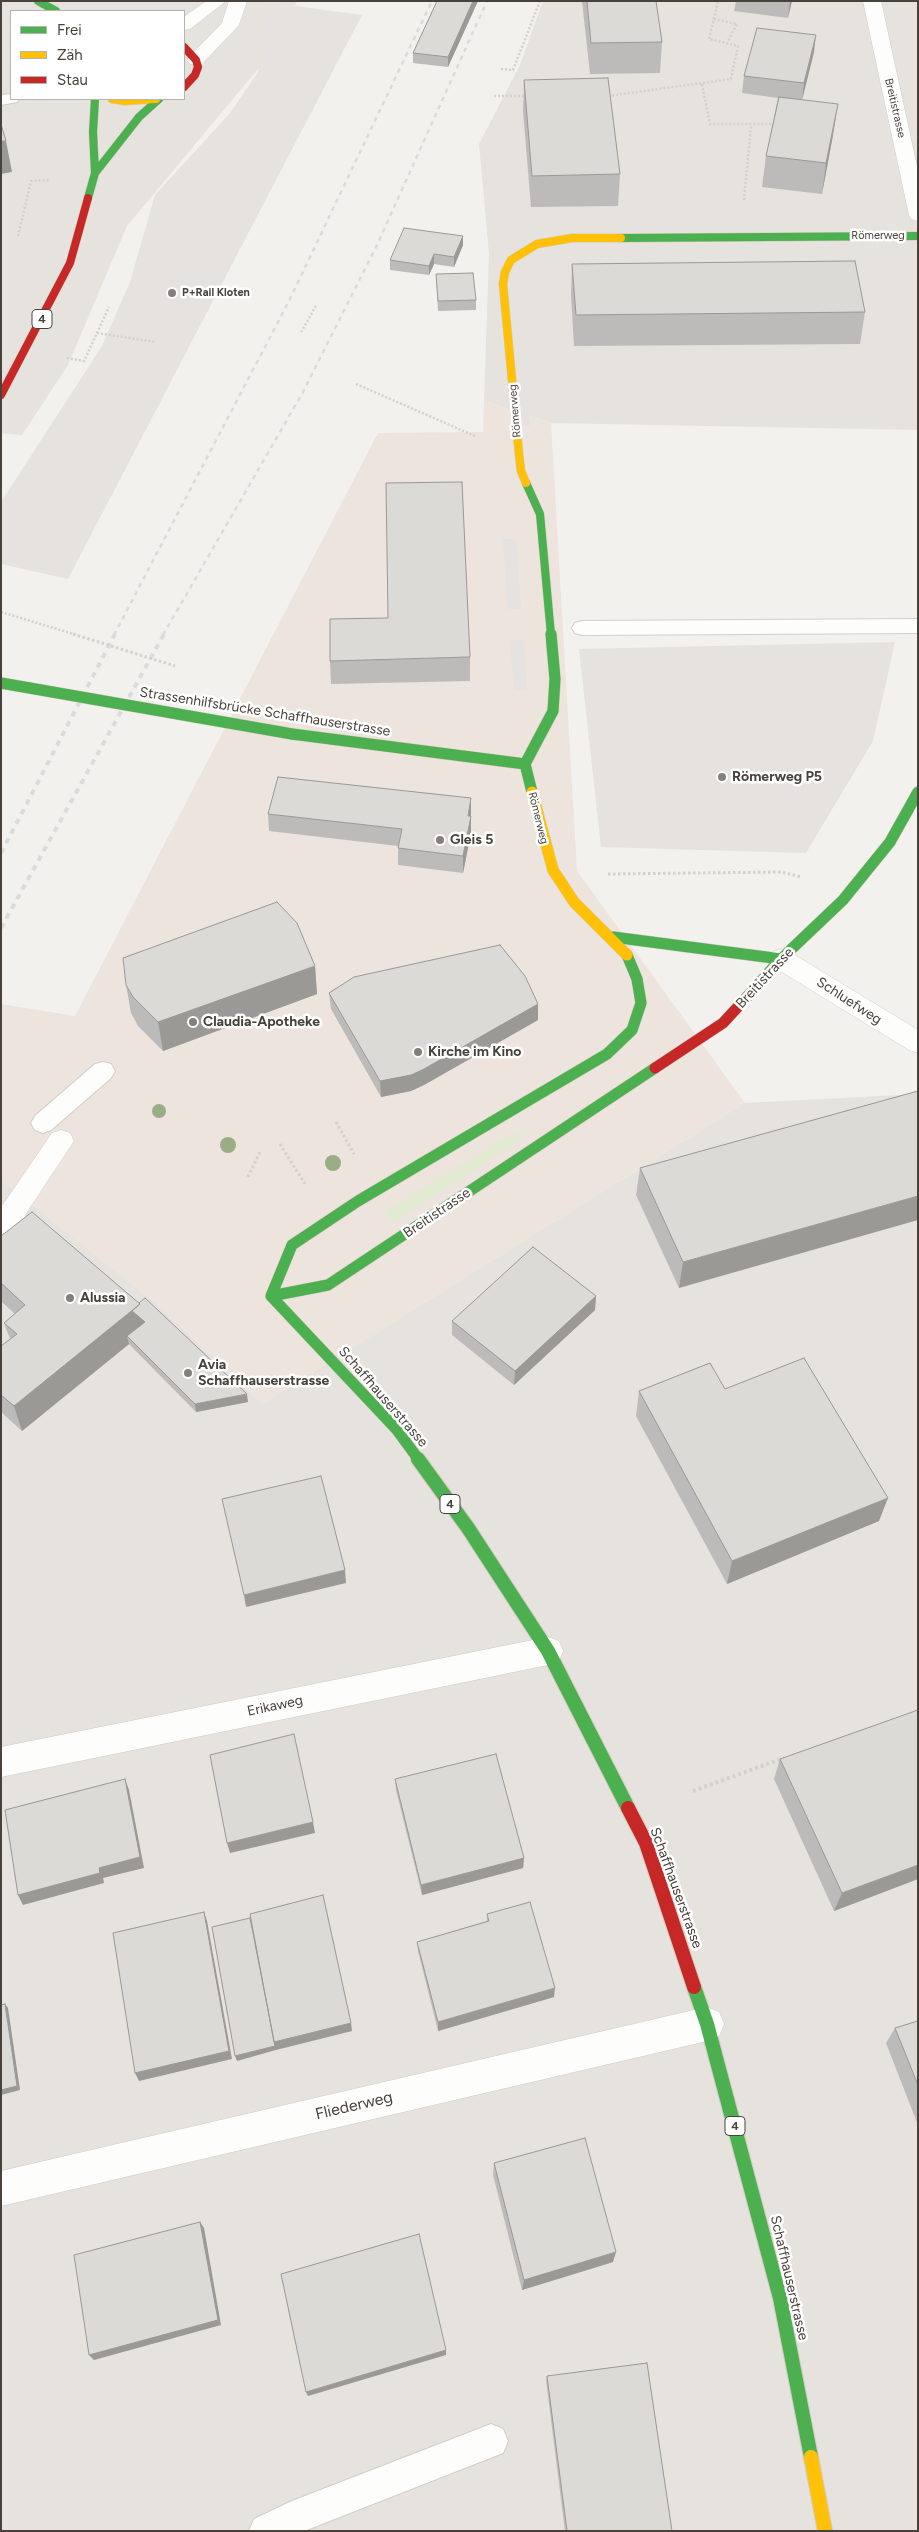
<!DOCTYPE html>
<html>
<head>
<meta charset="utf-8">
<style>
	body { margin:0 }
	#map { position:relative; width:919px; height:2532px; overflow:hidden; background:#f3f1ee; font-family:Figtree,sans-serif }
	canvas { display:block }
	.frame { position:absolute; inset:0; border:2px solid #49423b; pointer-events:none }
	.legend { position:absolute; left:10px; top:10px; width:175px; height:90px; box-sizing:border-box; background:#fff; border:1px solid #b6b3b1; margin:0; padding:6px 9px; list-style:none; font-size:15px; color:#49423b }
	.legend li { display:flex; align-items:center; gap:10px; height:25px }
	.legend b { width:25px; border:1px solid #b6b3b1 }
</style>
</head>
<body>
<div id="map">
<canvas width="919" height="2532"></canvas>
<div class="frame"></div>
<ul class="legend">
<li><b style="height:6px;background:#4caf50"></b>Frei</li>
<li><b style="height:6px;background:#ffc107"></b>Zäh</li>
<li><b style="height:6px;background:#c62828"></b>Stau</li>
</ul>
</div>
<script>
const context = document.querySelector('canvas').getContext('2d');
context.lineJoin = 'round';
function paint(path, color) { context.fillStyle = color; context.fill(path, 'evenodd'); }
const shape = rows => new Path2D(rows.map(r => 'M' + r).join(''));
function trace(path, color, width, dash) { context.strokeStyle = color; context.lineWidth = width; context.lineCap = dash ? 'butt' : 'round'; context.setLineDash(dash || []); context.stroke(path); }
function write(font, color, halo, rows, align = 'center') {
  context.font = font + ' Figtree,sans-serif'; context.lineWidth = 5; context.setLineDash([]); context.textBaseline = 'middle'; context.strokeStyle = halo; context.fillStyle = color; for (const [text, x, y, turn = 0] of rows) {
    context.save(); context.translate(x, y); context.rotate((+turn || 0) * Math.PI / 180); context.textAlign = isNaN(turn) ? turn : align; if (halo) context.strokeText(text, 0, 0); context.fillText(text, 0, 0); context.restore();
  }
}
paint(shape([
	[1,1,275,1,263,63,127,226,68,365,22,435,1,433],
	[11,11,184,11,184,99,11,99],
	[543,1,918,1,918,430,551,423,484,401,489,254,479,144,520,65],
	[918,1094,918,2531,1,2531,1,1180,157,1304,262,1404,745,1103]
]), '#e6e2dd');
paint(shape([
	[484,401,551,423,577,871,745,1103,262,1404,157,1304,1,1180,1,1004,75,1016,378,433,483,432]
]), '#ece4dd');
paint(shape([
	[515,1132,522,1139,394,1222,385,1212]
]), '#e2ead1');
paint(shape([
	[275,1,297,1,295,6,362,15,68,579,1,564,1,502,102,346,130,282,155,195,230,113,258,72,261,58,259,32],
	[858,63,869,63,875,93,864,94],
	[524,362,530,426,519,426,514,363],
	[503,539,516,539,521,609,508,609],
	[510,640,524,640,527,690,514,690],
	[895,642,873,741,806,853,601,847,579,649]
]), '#e5e2df');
const lane = shape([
	[11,94,11,99,19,99,17,102,1,105,1,95,11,94],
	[918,619,918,633,582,635,575,633,572,628,575,623,582,621,918,619],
	[103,1062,111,1064,115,1071,111,1078,51,1130,43,1133,35,1130,31,1123,35,1116,95,1064,103,1062],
	[491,2424,503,2429,508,2441,503,2453,304,2531,249,2531,254,2519,292,2501,491,2424]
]);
const street = shape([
	[206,1,226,1,190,29,184,30,184,17,206,1],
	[229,1,247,1,239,25,202,64,190,64,187,60,190,56,222,23,229,1],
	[863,1,881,1,918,171,918,221,911,219,909,215,863,1],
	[781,949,790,952,918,1030,918,1053,909,1050,772,966,768,959,772,952,781,949],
	[61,1130,70,1133,74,1141,27,1212,11,1248,1,1251,2,1206,52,1133,61,1130],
	[548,1637,559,1641,563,1651,559,1661,548,1665,1,1777,1,1747,548,1637],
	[707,2007,719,2012,724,2024,719,2036,707,2041,1,2206,1,2171,707,2007]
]);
const fastFar2 = shape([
	[38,1,56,11],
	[95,173,139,117,159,99],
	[88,198,95,173,93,132,95,99],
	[621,238,918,236],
	[526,483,540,514,551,635]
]);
const fastFar1 = shape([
	[292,734,525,764],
	[532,792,525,764,553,711,555,679,551,634],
	[613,937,781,959],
	[747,997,781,959,843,900,890,842,918,792],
	[271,1296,292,1245,358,1201,607,1054,632,1030,641,1003,637,979,627,955],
	[271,1296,397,1430,419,1460],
	[271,1296,328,1285,655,1068]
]);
const fast = shape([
	[418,1459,468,1528,548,1651,628,1808],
	[694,1987,707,2024,780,2298,811,2457]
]);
const slowFar2 = shape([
	[112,99,125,101,156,99],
	[526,483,521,471,519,454,503,284,505,272,511,260,537,244,572,238,621,238]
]);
const slowFar1 = shape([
	[532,792,553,870,574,902,627,955]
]);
const slow = shape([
	[811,2457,825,2531]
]);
const jamFar2 = shape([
	[184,47,196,60,198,67,195,75,184,87],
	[1,395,70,263,88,198]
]);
const jamFar1 = shape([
	[655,1068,723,1023,747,997]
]);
const jam = shape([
	[628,1808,646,1843,694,1987]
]);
trace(lane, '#d1cfcc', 2);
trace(street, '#d1cfcc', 1);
trace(fastFar2, '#d3cabe', 9);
trace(fastFar1, '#d3cabe', 12);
trace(fast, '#d3cabe', 16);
trace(slowFar2, '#d3cabe', 9);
trace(slowFar1, '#d3cabe', 12);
trace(slow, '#d3cabe', 16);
trace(jamFar2, '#d3cabe', 9);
trace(jamFar1, '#d3cabe', 12);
trace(jam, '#d3cabe', 16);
trace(shape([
	[714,19,737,24,727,43],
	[501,69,513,70,540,1],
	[702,84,710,124,776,124],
	[494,96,527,96],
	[608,96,731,79,738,46,709,39,718,1],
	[744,200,751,126],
	[18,236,31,181,50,180],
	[301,332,317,304],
	[97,333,156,342],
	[67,358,84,361,109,307],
	[356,384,475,436]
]), '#d3d1cc', 2.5, [2, 2]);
trace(shape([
	[608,874,781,872,802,877],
	[336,1122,354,1154],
	[280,1144,305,1184],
	[248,1177,260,1152]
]), '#d3d1cc', 3, [2.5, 2.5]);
trace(shape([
	[693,1791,784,1758]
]), '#d3d1cc', 4, [3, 3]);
paint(lane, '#fdfdfc');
paint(street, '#fdfdfc');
trace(fastFar2, '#4caf50', 8);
trace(fastFar1, '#4caf50', 11);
trace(fast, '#4caf50', 14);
trace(slowFar2, '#ffc107', 8);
trace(slowFar1, '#ffc107', 11);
trace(slow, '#ffc107', 14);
trace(jamFar2, '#c62828', 8);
trace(jamFar1, '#c62828', 11);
trace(jam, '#c62828', 14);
trace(shape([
	[114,635,289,301,432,1],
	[163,635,303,392,377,245,487,1]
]), '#dbdbda', 2.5, [4.5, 4.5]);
trace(shape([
	[1,853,115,634],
	[1,928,164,634]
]), '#dbdbda', 4, [5.5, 5.5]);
const fastBridge = shape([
	[1,683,292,734]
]);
trace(fastBridge, '#d3cabe', 12, []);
trace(shape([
	[1,612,77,635]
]), '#d3d1cc', 2.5, [2, 2]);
trace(shape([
	[73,634,175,666]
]), '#d3d1cc', 3, [2.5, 2.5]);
trace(fastBridge, '#4caf50', 11);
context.fillStyle = '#9bad87';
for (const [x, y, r] of [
	[159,1111,7],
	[228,1145,8],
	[333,1163,8]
]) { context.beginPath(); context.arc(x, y, r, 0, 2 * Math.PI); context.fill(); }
paint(shape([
	[437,1,478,1,448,67,413,63,413,53],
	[582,1,656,1,662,42,660,73,590,74],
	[736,1,792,1,788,18,734,11],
	[814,52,802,100,833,135,822,194,762,187,766,156,778,98,742,93,744,76],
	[524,80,620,174,618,206,531,207,523,111],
	[463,236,463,245,454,267,434,264,429,275,390,270,390,260],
	[572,264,865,312,860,344,574,346,571,295],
	[436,274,476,300,476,310,438,311],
	[388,618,470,657,470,681,331,684,330,661],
	[268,814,471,816,471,833,463,873,398,865,398,846,269,831],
	[315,966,317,994,163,1051,138,1026,131,1013,126,985],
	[329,993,538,1020,424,1085,411,1091,381,1097,331,1009],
	[918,1091,679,1288,636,1195,640,1168],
	[1,1236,248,1402,196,1412,129,1344,22,1431,1,1412,1,1346,10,1339,4,1323,15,1314,1,1301],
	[596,1296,595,1310,514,1385,452,1335,452,1321],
	[725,1389,879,1521,727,1584,636,1416,639,1391],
	[780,1759,918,1879,834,1911,774,1779],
	[395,1779,524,1858,523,1868,422,1895,396,1790],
	[487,1914,554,1997,438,2031,418,1951,417,1942,487,1921],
	[918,2021,918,2125,886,2043,895,2028],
	[494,2163,613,2262,522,2290,493,2175],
	[547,2376,672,2531,565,2531,546,2380]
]), '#bdbbb9');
paint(shape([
	[473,1,478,1,448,67,448,57],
	[790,1,792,1,788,18],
	[816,35,814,52,802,100,804,83],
	[838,104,833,135,822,194,826,163],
	[1,141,6,141,12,172,1,174],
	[463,236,463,245,454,267,454,257],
	[434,254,434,264,429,275,429,266],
	[471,798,471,815,468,832,468,816],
	[471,816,471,833,463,873,463,856],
	[315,966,317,994,163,1051,158,1022],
	[538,1004,538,1020,424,1085,411,1091,381,1097,380,1081],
	[918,1196,918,1220,679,1288,683,1262],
	[596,1296,595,1310,514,1385,515,1371],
	[140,1304,146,1330,127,1336,129,1344,22,1431,14,1406],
	[247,1394,248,1402,196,1412,195,1404],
	[888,1498,879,1521,727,1584,732,1561],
	[345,1570,346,1583,246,1607,244,1595],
	[125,1779,129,1790,144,1868,103,1878,104,1883,23,1905,18,1895,99,1868],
	[313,1822,315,1833,230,1853,227,1843],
	[524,1858,523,1868,422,1895,421,1885],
	[918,1865,918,1879,834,1911,842,1893],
	[204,1912,207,1921,232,2059,139,2081,135,2073],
	[555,1988,554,1997,438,2031,438,2022],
	[5,2004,8,2008,20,2090,1,2095],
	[351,2023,352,2031,276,2050,237,2061,235,2056,274,2042],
	[200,2222,204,2228,221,2325,94,2360,89,2355],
	[616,2252,613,2262,522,2290,524,2280],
	[446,2350,446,2355,308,2396,306,2392]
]), '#9a9996');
const building = shape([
	[437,1,473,1,448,57,413,53,437,1],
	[587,1,656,1,662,42,591,43,587,1],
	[757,28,816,35,804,83,744,76,757,28],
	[608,78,620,174,532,176,524,80,608,78],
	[779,97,838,104,826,163,766,156,779,97],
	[1,124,6,141,1,141,1,124],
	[404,228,463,236,454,257,434,254,429,266,390,260,404,228],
	[855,261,865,312,576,315,572,264,855,261],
	[473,273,476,300,438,301,436,274,473,273],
	[462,482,470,657,330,661,330,619,388,618,386,483,462,482],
	[278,777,471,798,468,816,471,816,463,856,398,848,402,829,268,814,278,777],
	[277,902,297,923,315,966,158,1022,133,997,126,985,123,958,277,902],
	[500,945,525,976,538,1004,424,1069,411,1075,380,1081,329,993,354,977,500,945],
	[918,1091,918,1196,683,1262,640,1168,918,1091],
	[32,1212,140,1304,14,1406,1,1395,1,1346,17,1334,4,1323,25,1305,1,1283,1,1236,32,1212],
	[533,1247,596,1296,515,1371,452,1321,533,1247],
	[145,1298,247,1394,195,1404,127,1336,145,1322,132,1311,140,1304,139,1303,145,1298],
	[804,1358,888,1498,732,1561,639,1391,710,1363,725,1389,804,1358],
	[321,1476,345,1570,244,1595,222,1499,321,1476],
	[918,1710,918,1865,842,1893,780,1759,918,1710],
	[294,1734,313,1822,227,1843,210,1755,294,1734],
	[496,1754,524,1858,421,1885,395,1779,496,1754],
	[125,1779,140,1857,99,1868,100,1873,18,1895,5,1810,125,1779],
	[323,1895,351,2023,274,2042,250,1914,323,1895],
	[530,1902,555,1988,438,2022,417,1942,489,1921,487,1914,530,1902],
	[204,1912,229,2051,135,2073,113,1933,204,1912],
	[250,1918,275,2046,235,2056,212,1927,250,1918],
	[5,2004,17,2086,1,2090,1,2005,5,2004],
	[918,2021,918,2085,895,2028,918,2021],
	[585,2138,616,2252,524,2280,494,2163,585,2138],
	[200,2222,218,2320,89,2355,74,2255,200,2222],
	[419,2234,446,2350,306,2392,281,2274,419,2234],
	[647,2363,672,2531,567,2531,547,2376,647,2363]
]);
paint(building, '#dcdad7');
trace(building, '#9a9996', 1);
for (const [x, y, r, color] of [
	[172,293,5,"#847f7a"],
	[722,777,5,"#847f7a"],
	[440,840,5,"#847f7a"],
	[193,1022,5,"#847f7a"],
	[418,1052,5,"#847f7a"],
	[70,1298,5,"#847f7a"],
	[188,1373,5,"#847f7a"]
]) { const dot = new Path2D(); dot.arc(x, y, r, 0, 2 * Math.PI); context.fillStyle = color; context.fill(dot); trace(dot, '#fff', 2); }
write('11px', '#49423b', '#fff', [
	["Breitistrasse",895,108,77],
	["Römerweg",878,236],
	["Römerweg",515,411,-95],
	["Römerweg",538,818,76]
]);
write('bold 11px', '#49423b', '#fff', [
	["P+Rail Kloten",182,293]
], 'left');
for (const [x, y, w] of [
	[42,319,20],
	[450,1504,20],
	[735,2126,20]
]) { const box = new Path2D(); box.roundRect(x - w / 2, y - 9.5, w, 19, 4); context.fillStyle = '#fff'; context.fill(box); trace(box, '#49423b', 1); }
write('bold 12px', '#49423b', null, [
	["4",42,319],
	["4",450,1504],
	["4",735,2126]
]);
write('14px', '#49423b', '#fff', [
	["Strassenhilfsbrücke Schaffhauserstrasse",265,712,9],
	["Breitistrasse",765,978,-47],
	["Schluefweg",849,1001,33],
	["Breitistrasse",437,1213,-34],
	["Schaffhauserstrasse",383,1397,49],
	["Erikaweg",275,1706,-12],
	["Schaffhauserstrasse",676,1888,70],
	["Schaffhauserstrasse",789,2278,77]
]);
write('bold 14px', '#49423b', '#fff', [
	["Römerweg P5",732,777],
	["Gleis 5",450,840],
	["Claudia-Apotheke",203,1022],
	["Kirche im Kino",428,1052],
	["Alussia",80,1298],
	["Avia",198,1365],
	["Schaffhauserstrasse",198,1381]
], 'left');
write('16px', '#49423b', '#fff', [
	["Fliederweg",354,2106,-13]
]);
</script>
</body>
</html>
